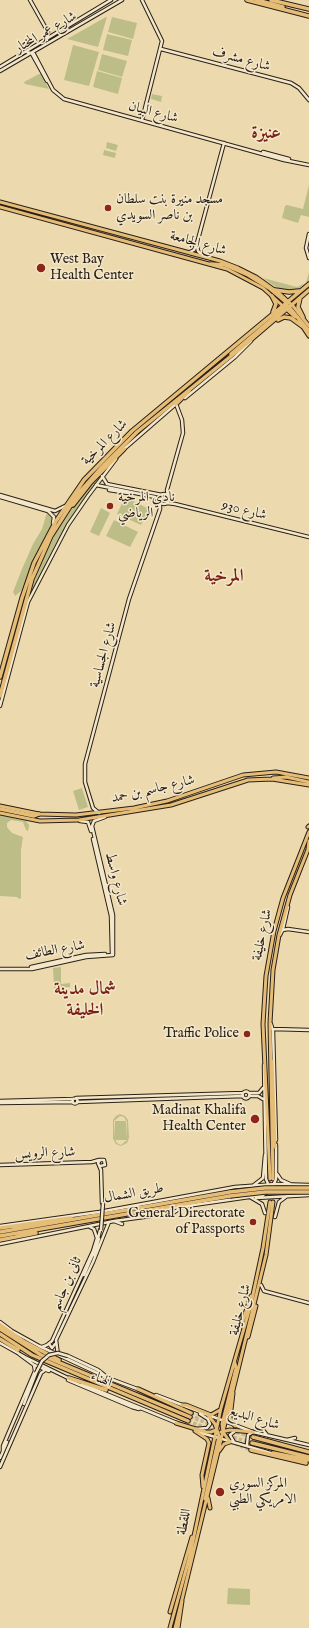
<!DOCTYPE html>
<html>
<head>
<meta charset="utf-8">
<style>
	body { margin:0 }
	canvas { display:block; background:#ecdaae }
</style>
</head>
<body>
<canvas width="309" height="1628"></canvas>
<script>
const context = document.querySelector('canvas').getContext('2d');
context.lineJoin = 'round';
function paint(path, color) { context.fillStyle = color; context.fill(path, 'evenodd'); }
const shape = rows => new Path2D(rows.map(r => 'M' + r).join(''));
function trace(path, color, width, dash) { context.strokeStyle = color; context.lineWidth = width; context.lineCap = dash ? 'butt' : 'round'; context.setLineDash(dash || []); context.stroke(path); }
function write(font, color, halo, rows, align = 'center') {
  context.font = font + ' "IM FELL English",Amiri,serif'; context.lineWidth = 3; context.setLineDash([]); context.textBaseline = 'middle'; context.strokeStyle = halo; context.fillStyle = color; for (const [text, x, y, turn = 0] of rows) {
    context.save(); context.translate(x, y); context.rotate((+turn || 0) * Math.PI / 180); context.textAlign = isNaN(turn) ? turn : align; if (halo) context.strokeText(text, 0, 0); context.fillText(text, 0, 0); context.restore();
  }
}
paint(shape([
	[107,17,98,47,67,39,106,17],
	[112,17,137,23,133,39,108,32],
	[107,34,132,40,128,56,103,50],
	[73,45,99,52,89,86,64,80],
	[102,54,127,61,122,77,98,70],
	[97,71,122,78,118,94,93,87],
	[39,74,41,74,49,89,25,84,24,82],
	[152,94,162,96,161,102,151,99],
	[107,142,118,145,116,151,106,148],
	[104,150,116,153,115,158,103,155],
	[309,185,309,217,301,215,298,223,282,218,285,206,287,205,303,209],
	[309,272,309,281,306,283,298,289,294,291,279,289,263,278,297,287,306,283],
	[105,470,68,523,54,547,28,601,38,570,56,532,82,495],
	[125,497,149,509,141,525,117,514],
	[101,508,110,513,99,536,90,532],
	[47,512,53,517,52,524,35,557,21,591,15,596,13,592,22,569,33,544,42,529],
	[114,520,138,532,130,547,106,536],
	[82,788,88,807,79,810,73,791],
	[0,815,26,821,29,825,28,831,26,830,23,822,11,820,7,823,7,827,12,833,23,837,21,850,21,898,19,899,17,897,0,896],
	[61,967,61,984,70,983,70,987,54,988,53,968],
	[120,1114,125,1116,128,1120,129,1138,127,1143,121,1146,116,1144,113,1139,113,1120,116,1116],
	[120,1116,124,1117,127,1122,127,1139,126,1121,115,1121,115,1140,127,1140,121,1145,117,1143,115,1139,114,1121],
	[228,1588,250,1589,250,1605,227,1604]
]), '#bdbe87');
trace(shape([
	[270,1202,270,1179]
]), '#c5b590', 3, [3, 1.5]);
trace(shape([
	[191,1413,199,1420],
	[190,1417,225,1429],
	[188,1421,215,1431],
	[231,1431,253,1437],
	[223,1434,252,1443],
	[230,1442,251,1450]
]), '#c5b590', 3.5, [3.5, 2]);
const secondary = shape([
	[30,0,48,32,47,40],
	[142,0,162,41,142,120],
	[161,49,291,83,299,88,309,100],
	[27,52,34,54,53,90,64,99,284,160,309,165],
	[32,54,47,81],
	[0,67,111,0],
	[0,71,122,0],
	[263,152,289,159],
	[309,234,306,248,309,258],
	[197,246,198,251,203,256],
	[190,252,194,250,197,243,224,143],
	[185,398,235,357,251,341],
	[124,449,177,403],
	[102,476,107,484,162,495],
	[96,485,155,497,159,501],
	[109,490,128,493],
	'159 499a5 5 0 1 1 10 0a5 5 0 1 1-10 0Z',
	[0,495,55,511,65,506],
	[168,496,167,490,183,433,182,420,176,404],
	[0,497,48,511,54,517,53,523],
	[167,503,175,504,309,537],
	[0,706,28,602,68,525,88,496,116,459],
	[99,813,93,808,85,782,85,764,129,599,160,509,160,503],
	[80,821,88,822,91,831],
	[93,839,111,916,112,954],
	[283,930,288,929,309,932],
	[280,935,283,929,288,907],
	[31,967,86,955,105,954],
	[0,969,32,969,86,957,113,955,113,915,92,826,94,821,105,817],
	[271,1024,273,1031,276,1140],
	[273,1029,309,1030],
	[264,1065,266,1179,269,1186],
	'242.5 1095a3.5 3.5 0 1 1 7 0a3.5 3.5 0 1 1-7 0Z',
	[249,1093,259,1093,263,1088],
	[249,1096,258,1096,263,1099],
	[76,1098,243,1093],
	'72.5 1101a2.5 2.5 0 1 1 5 0a2.5 2.5 0 1 1-5 0Z',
	[0,1101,73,1099],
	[77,1102,243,1096],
	[0,1103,73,1102],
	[0,1165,92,1162,99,1160],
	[100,1166,105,1165,104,1160,100,1160,98,1163,101,1170,102,1203],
	[277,1174,281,1180,290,1184],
	[254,1185,263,1178,265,1155],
	[273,1186,276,1179,276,1145],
	[250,1197,262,1204,265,1213],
	[256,1198,309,1195],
	[145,1212,263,1195,269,1191],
	[275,1217,279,1202,287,1196],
	[114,1221,122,1224],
	[0,1226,99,1212,235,1187,276,1184,309,1185],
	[98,1239,100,1230],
	[0,1244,114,1221,173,1213,182,1207],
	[94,1255,99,1239],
	[84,1275,93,1254],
	[261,1285,264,1291,309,1303],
	[0,1322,12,1331,39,1346,108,1378,140,1390],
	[0,1343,25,1357,70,1379],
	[49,1344,52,1348,55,1344],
	[42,1347,47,1345,52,1341,93,1251,97,1238,94,1229,90,1227],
	[19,1354,34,1365,49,1371],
	[58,1355,56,1340,93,1262,109,1222],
	[68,1356,98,1370,108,1378],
	[68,1380,132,1407,139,1409],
	[82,1384,177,1423],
	[156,1395,253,1432,309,1445],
	[24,1404,36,1373],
	[196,1429,207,1428,210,1424,208,1419,200,1414],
	[263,1430,267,1435],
	[198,1432,274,1454],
	[287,1440,295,1438],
	[234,1442,230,1435,235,1431],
	[247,1445,248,1435,253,1432],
	[3,1451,3,1446,35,1371,34,1365],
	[0,1458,7,1442],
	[0,1467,41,1373,45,1370]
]);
const primary = shape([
	[0,202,220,261,238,268,256,277,280,294,293,306,309,326],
	[0,207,227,269,263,288,295,317],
	[301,324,309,336],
	[273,778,286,777,309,782],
	[0,806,39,814,76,815,134,808,167,801,243,775,276,772,309,778],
	[0,813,40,821,79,820,171,805,248,780,272,779,309,785],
	[308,827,309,826],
	[308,849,309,841],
	[272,1061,275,1147],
	[270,1179,263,1024,266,976,274,931,283,898,309,832],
	[273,1179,270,1023,273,970,279,935,290,895,309,847],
	[242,1323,251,1296],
	[248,1337,256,1306],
	[233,1393,230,1418,235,1426],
	[182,1405,186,1405,211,1415,220,1410],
	[176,1423,206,1432,211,1432,216,1430],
	[195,1431,207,1439,209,1443,202,1475,203,1487],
	[221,1432,230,1430,253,1432],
	[219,1451,224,1444,230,1442,223,1432,222,1424,236,1368,235,1363],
	[208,1498,210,1508],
	[205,1499,219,1436,215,1424,208,1415],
	[170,1612,192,1537],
	[170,1628,190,1555,221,1408,251,1304,263,1248,270,1202],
	[175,1628,266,1255,273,1202],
	[178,1628,182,1601]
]);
const highway = shape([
	[247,0,309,16],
	[257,0,283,7],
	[271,0,309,9],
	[211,264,225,265,248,275,269,288,287,303],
	[275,290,289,292,299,291],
	[272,296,276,304,273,312],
	[300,298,298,307,303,317],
	[288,306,309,331],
	[278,320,284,317,291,318,302,326],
	[231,354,277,315,285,307,288,302],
	[176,404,189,391],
	[73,505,91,482,124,449],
	[0,677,22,598,34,563,56,521,84,480,132,431,309,284],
	[0,696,32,579,51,536,78,494,102,467,137,432,246,344,309,290],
	[0,809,34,816,39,814],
	[0,1228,71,1218],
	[0,1232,230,1192],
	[0,1236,230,1196],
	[0,1240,36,1233],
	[0,1325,23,1341,59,1360],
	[0,1329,41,1355,190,1417],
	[0,1334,32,1355,188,1421],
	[0,1339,18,1350],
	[69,1378,106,1390],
	[138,1389,191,1413],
	[253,1437,309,1452],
	[252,1443,309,1457],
	[251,1450,306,1463],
	[273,1453,309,1460]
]);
trace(secondary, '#2b2018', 4.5);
trace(primary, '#2b2018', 5);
trace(highway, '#2b2018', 5.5);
trace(secondary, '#f3e7ca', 2.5);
trace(primary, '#e6bd77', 3);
trace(highway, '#e6bd77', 3.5);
const secondaryBridge = shape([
	[101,1230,103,1203],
	[36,1373,42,1361,49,1355,58,1353,68,1356]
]);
const highwayBridge = shape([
	[230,1192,265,1188,309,1188],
	[230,1196,265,1192,309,1192]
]);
trace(secondaryBridge, '#2b2018', 4.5, []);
trace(highwayBridge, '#2b2018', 5.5, []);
trace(secondaryBridge, '#f3e7ca', 2.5);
trace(highwayBridge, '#e6bd77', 3.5);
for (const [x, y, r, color] of [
	[108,208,4,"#8f2418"],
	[41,268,5,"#8f2418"],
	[110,506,4,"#8f2418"],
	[247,1034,4,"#8f2418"],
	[255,1119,5,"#8f2418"],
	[253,1222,4,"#8f2418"],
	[220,1492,5,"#8f2418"]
]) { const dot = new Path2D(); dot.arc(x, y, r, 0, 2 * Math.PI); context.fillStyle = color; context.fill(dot); trace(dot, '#f3e7ca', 1.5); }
write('14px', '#2b2018', '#f3e7ca', [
	["شارع عمر المختار",46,33,-30],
	["شارع مشرف",241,60,15],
	["شارع البيان",153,113,15],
	["شارع الجامعة",198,244,16],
	["شارع المرخية",105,443,-45],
	["شارع 930",244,511,14],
	["شارع الجساسية",104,655,-75],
	["شارع جاسم بن حمد",153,790,-13],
	["شارع واسط",115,879,76],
	["شارع خليفة",263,935,-78],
	["شارع الطائف",55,951,-10],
	["شارع الرويس",45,1154,-2],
	["طريق الشمال",134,1194,-10],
	["ثانى بن جاسم",67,1284,-66],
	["شارع خليفة",241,1310,-76],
	["الهناء",101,1380,23],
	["شارع البديع",254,1419,17],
	["اللقطة",185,1522,-79]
]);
write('14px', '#2b2018', '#f3e7ca', [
	["مسجد منيرة بنت سلطان",116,200],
	["بن ناصر السويدي",116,216],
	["West Bay",50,260],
	["Health Center",50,276],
	["نادي المرخية",118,498],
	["الرياضي",118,514],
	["Traffic Police",239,1034,"right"],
	["Madinat Khalifa",246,1111,"right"],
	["Health Center",246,1127,"right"],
	["General Directorate",245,1214,"right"],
	["of Passports",245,1230,"right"],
	["المركز السوري",229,1484],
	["الامريكي الطبي",229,1500]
], 'left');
write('bold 18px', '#7a1f14', '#f3e7ca', [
	["عنيزة",266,134],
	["المرخية",224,577],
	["شمال مدينة",85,990],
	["الخليفة",85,1011]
]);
</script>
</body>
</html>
